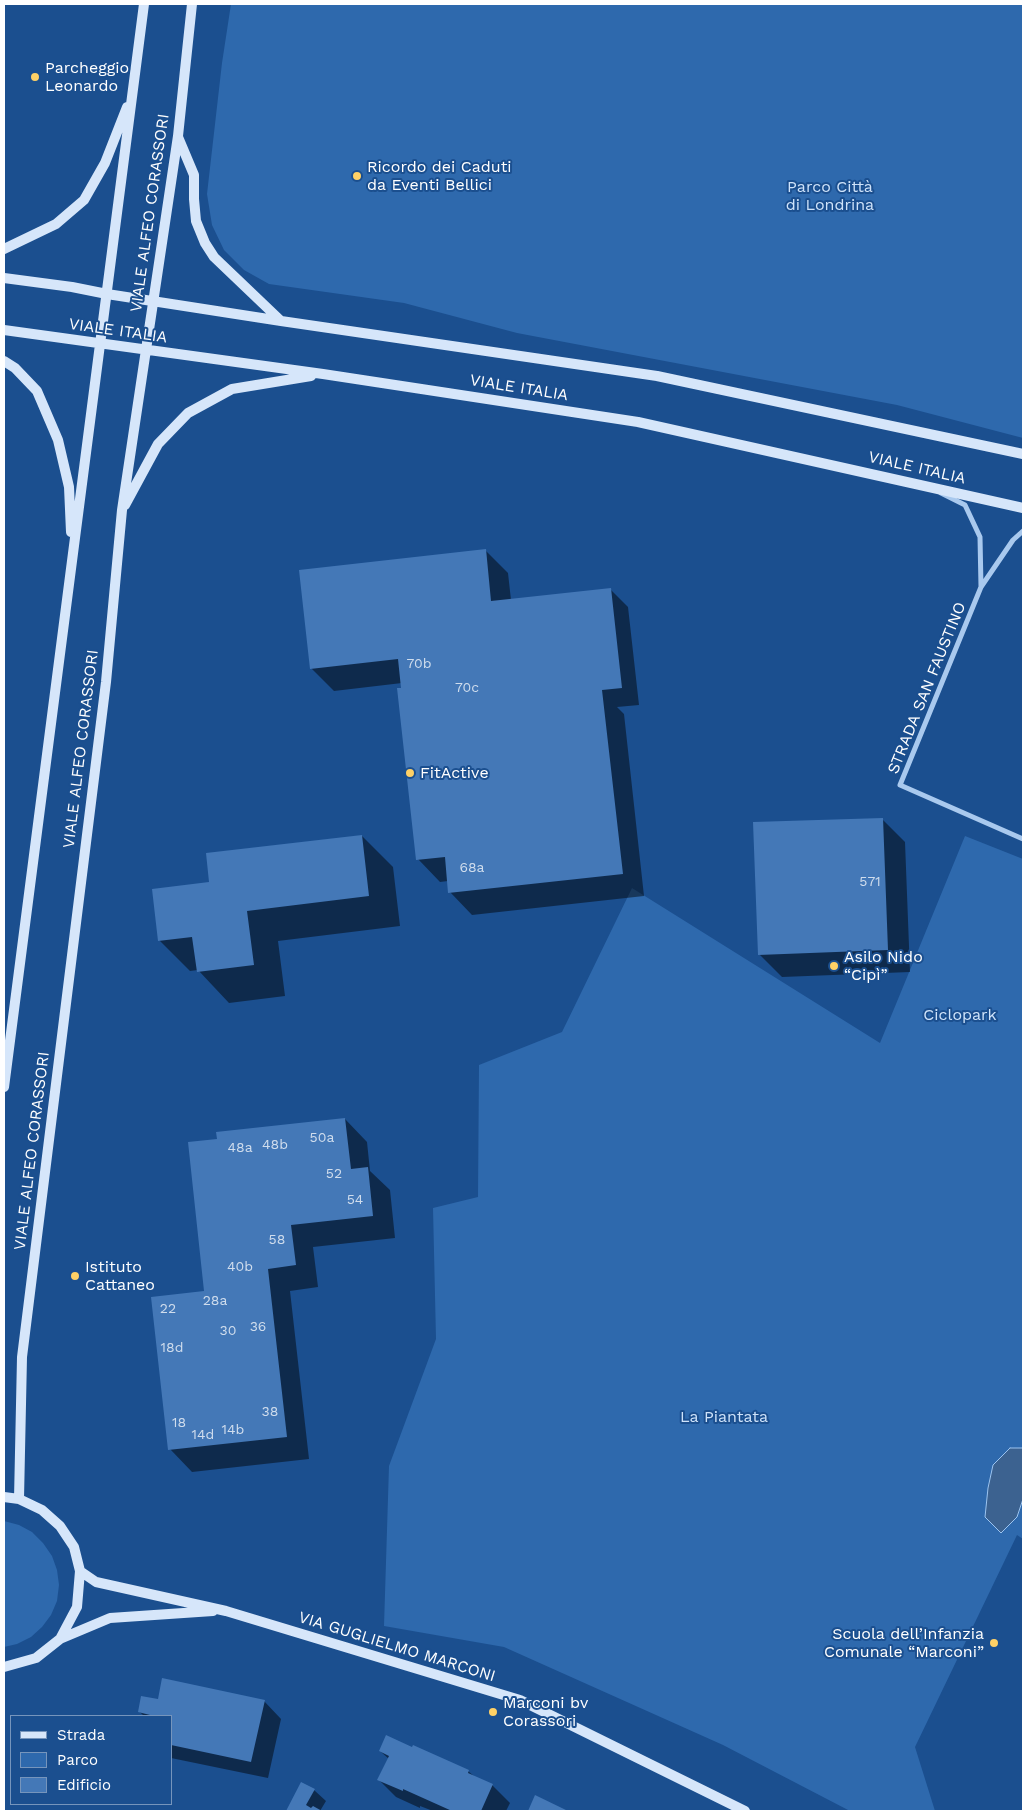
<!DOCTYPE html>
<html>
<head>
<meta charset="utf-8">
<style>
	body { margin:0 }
	#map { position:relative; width:1027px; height:1815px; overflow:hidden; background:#1b4f8f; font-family:"Work Sans",sans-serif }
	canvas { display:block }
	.frame { position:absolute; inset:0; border:5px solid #fff; pointer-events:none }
	.legend { position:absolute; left:10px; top:1715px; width:162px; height:90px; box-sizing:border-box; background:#1b4f8f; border:1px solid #7695bc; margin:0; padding:6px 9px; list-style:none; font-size:15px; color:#fff }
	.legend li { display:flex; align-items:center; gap:10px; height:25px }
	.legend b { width:25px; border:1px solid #7695bc }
</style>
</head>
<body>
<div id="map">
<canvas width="1027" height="1815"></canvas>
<div class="frame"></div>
<ul class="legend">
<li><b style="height:6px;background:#d6e6fa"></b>Strada</li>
<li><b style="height:14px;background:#2e69ad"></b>Parco</li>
<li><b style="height:14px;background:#4478b7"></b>Edificio</li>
</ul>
</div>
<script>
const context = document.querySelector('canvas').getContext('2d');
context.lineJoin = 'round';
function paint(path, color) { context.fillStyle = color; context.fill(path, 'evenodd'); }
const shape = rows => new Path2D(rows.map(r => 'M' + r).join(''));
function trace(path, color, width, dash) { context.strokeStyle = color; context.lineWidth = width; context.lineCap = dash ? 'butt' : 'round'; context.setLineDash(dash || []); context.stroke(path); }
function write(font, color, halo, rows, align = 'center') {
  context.font = font + ' "Work Sans",sans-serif'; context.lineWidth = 4; context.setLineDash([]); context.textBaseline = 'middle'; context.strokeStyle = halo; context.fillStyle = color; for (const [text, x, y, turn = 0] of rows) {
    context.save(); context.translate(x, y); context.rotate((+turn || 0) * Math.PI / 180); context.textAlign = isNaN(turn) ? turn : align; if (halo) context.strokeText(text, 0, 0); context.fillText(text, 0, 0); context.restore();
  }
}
paint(shape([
	[231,4,1023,4,1023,438,897,405,517,333,404,303,269,284,244,270,224,250,212,225,207,194,222,63],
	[965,836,1023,859,1023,1539,1017,1535,915,1747,935,1811,850,1811,723,1745,504,1647,384,1626,389,1466,436,1339,433,1208,478,1197,479,1065,562,1032,632,888,880,1043],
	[4,1521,19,1525,32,1532,43,1543,52,1556,57,1570,59,1585,57,1601,51,1615,42,1627,31,1637,17,1644,4,1647]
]), '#2e69ad');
const water = shape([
	[1010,1448,1023,1448,1023,1499,1017,1517,1001,1533,985,1517,988,1488,993,1465,1010,1448]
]);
paint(water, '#3c6290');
trace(water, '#9cc4f0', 1);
paint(shape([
	[485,550,508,573,511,600,610,589,628,607,639,705,617,707,624,714,644,896,472,915,450,892,448,881,440,882,418,859,404,689,402,683,334,691,311,668],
	[882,819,905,842,910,972,782,977,759,954],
	[362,836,393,867,400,926,278,941,285,996,229,1003,198,970,190,971,159,940,211,883],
	[345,1119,367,1142,370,1171,390,1190,395,1238,313,1247,318,1287,290,1291,309,1459,192,1472,170,1449,206,1292,219,1140],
	[159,1701,264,1701,281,1719,268,1778,171,1758,171,1716,144,1716,139,1711],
	[380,1751,468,1771,475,1777,492,1785,510,1803,506,1811,433,1811,420,1806,420,1808,396,1797,379,1780,389,1759],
	[302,1784,314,1790,326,1801,320,1811,287,1811]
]), '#0007');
paint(shape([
	[486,549,491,601,611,588,622,688,602,690,623,874,448,893,445,857,416,860,397,688,401,688,398,659,310,669,299,570],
	[883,818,888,950,758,955,753,822],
	[362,835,369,896,247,911,254,965,197,972,192,937,158,941,152,889,209,882,206,853],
	[345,1118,351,1169,368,1167,373,1216,291,1225,296,1265,268,1269,287,1437,168,1450,151,1297,204,1291,188,1142,217,1139,216,1132],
	[162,1678,265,1700,251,1762,171,1745,171,1716,154,1716,138,1712,141,1696,158,1699],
	[386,1735,412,1747,413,1745,469,1770,468,1773,493,1784,481,1811,452,1811,403,1789,403,1791,377,1780,389,1756,379,1751],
	[301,1782,315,1789,306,1805,311,1808,313,1806,322,1811,286,1811],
	[535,1795,568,1811,528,1811]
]), '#4478b7');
trace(shape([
	[941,493,965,505,980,537,981,587],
	[1023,531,1013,540,981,587,900,785,1023,839]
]), '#a9c9ee', 5);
trace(shape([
	[178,137,194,175,194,199,196,221,205,243,214,257,281,321],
	[4,249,56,224,84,200,105,163,127,107],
	[4,278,72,287,107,294,281,321,657,376,1023,454],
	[4,330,323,374,638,422,1023,508],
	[4,361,15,368,37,391,58,440,69,487,71,532],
	[125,505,158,444,188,413,232,389,311,376],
	[4,1087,144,4],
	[4,1497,19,1499,42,1510,60,1526,74,1547,80,1571,77,1607,60,1639,36,1658,4,1667],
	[19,1499,22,1357,106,682,122,510,178,136,192,4],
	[80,1571,96,1582,226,1611,520,1700,745,1811],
	[60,1639,110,1618,213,1611]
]), '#d6e6fa', 10);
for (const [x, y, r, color] of [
	[35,77,5,"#ffd166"],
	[357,176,5,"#ffd166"],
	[410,773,5,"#ffd166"],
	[834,966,5,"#ffd166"],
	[75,1276,5,"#ffd166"],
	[994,1643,5,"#ffd166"],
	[493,1712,5,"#ffd166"]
]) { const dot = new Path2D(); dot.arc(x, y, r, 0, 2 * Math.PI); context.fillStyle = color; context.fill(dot); trace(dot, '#1b4f8f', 2); }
write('14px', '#d0dded', null, [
	["70b",419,664],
	["70c",467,688],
	["68a",472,868],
	["571",870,882],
	["50a",322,1138],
	["48b",275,1145],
	["48a",240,1148],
	["52",334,1174],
	["54",355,1200],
	["58",277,1240],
	["40b",240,1267],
	["28a",215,1301],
	["22",168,1309],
	["36",258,1327],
	["30",228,1331],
	["18d",172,1348],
	["38",270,1412],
	["18",179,1423],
	["14b",233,1430],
	["14d",203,1435]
]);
write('16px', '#fff', '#1b4f8f', [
	["Parcheggio",45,68],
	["Leonardo",45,86],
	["Ricordo dei Caduti",367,167],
	["da Eventi Bellici",367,185],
	["FitActive",420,773],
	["Asilo Nido",844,957],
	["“Cipì”",844,975],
	["Istituto",85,1267],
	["Cattaneo",85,1285],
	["Scuola dell’Infanzia",984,1634,"right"],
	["Comunale “Marconi”",984,1652,"right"],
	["Marconi bv",503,1703],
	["Corassori",503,1721]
], 'left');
write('16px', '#cfe3fa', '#1b4f8f', [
	["Parco Città",830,187],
	["di Londrina",830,205],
	["Ciclopark",960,1015],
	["La Piantata",724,1417]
]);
write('16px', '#fff', '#1b4f8f', [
	["VIALE ALFEO CORASSORI",150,213,-82],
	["VIALE ITALIA",118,331,8],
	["VIALE ITALIA",519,388,9],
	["VIALE ITALIA",917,468,13],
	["STRADA SAN FAUSTINO",927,688,-68],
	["VIALE ALFEO CORASSORI",81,749,-83],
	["VIALE ALFEO CORASSORI",32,1151,-83],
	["VIA GUGLIELMO MARCONI",397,1647,17]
]);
</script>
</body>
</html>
